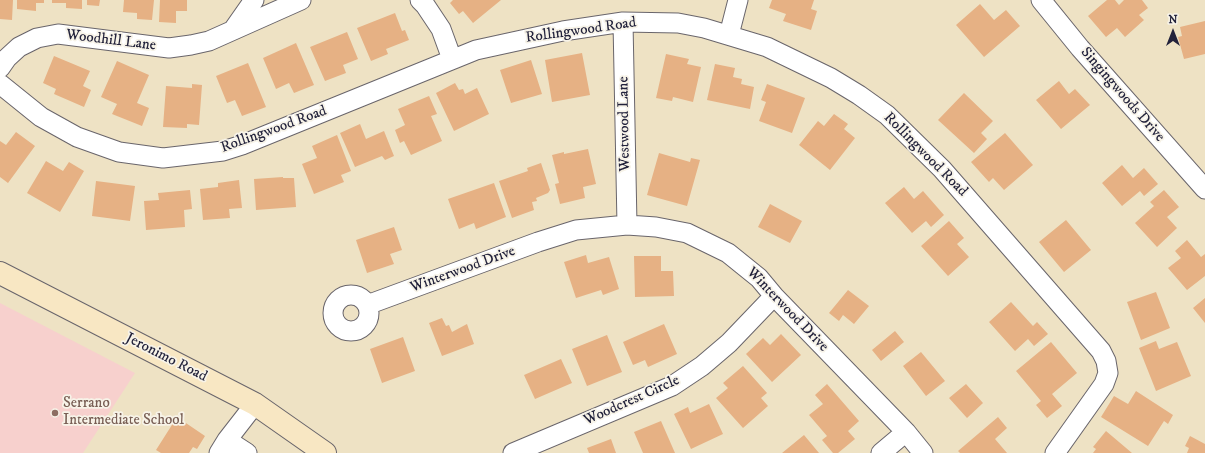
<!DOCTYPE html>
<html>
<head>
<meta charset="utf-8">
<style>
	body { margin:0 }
	#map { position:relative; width:1205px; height:453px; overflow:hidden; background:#eee2c4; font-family:"IM FELL DW Pica",serif }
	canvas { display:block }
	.north { position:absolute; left:1153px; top:12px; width:40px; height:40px; -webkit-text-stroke:3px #f7f3e8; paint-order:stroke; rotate:0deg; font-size:11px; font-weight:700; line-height:16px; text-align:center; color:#22223b }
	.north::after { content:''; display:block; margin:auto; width:14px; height:18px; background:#22223b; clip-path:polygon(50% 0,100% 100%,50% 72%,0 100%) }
</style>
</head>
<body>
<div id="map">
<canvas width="1205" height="453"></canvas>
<div class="north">N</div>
</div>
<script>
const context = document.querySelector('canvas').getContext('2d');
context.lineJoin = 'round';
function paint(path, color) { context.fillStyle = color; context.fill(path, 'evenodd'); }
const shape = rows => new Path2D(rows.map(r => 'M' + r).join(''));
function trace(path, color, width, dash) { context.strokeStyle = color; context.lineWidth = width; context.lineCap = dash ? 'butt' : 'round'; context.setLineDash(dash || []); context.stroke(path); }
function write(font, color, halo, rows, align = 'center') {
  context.font = font + ' "IM FELL DW Pica",serif'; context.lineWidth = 3.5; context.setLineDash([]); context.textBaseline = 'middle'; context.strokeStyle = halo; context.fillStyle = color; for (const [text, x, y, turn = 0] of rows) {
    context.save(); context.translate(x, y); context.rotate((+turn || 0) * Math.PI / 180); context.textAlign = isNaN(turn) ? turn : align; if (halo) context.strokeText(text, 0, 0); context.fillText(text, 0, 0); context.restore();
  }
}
paint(shape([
	[0,303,135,373,83,453,0,453]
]), '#f7d0cd');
paint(shape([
	[0,0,13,0,12,20,0,19],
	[17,0,44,0,44,3,36,3,36,11,17,9],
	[52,0,82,0,82,9,66,8,66,3,52,3],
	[87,0,100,0,99,6,87,5],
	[124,0,154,0,152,20,137,19,137,13,123,12],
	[160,0,187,0,187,11,176,11,176,23,159,22],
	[453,0,501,0,473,23,463,11,459,14,450,3],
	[772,0,814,0,811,9,817,11,811,30,783,21,786,14,769,8],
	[1107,0,1115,0,1119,5,1124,0,1142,0,1148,8,1139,15,1144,20,1125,37,1117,28,1106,37,1088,16],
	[980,4,994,20,1006,10,1020,26,984,57,956,25],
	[395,13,402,31,405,30,409,40,386,49,388,54,371,61,357,28],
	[1205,21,1205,54,1184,59,1178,37,1182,36,1180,27],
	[347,32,358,59,343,65,346,73,325,81,310,47],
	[296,43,314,85,294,93,289,83,276,89,263,58],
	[582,53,590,95,552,102,545,60],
	[666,54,689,59,687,64,701,67,693,102,673,97,672,101,656,98],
	[54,56,90,71,83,86,91,90,84,107,54,94,56,89,43,83],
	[531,60,542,94,511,103,500,70],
	[117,61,149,75,137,103,149,108,142,126,112,114,117,104,101,97],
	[248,63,266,107,242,116,235,100,227,103,216,76],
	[715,64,735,68,733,77,742,79,741,84,754,87,750,109,707,100],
	[1059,81,1069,94,1075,89,1090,105,1061,129,1036,100],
	[455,83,459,90,463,89,465,94,477,88,489,114,454,131,436,93],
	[192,84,202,85,199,125,187,124,187,128,163,127,166,86,192,88],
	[767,84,805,98,792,133,759,121,766,102,761,100],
	[964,93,993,121,981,133,987,139,974,153,938,120],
	[429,96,437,114,431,116,442,141,411,155,404,141,400,143,395,130,405,125,398,109],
	[834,114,848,124,844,129,855,138,830,170,799,145,818,121,824,126],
	[360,124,366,139,384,131,394,156,385,160,382,156,355,167,340,133],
	[16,132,35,146,8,183,0,177,0,141,6,145],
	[1005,133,1033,165,1004,190,993,178,989,182,971,162],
	[337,135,351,171,341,175,344,182,314,194,302,164,317,158,312,146],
	[588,149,596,184,583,187,585,198,560,204,555,184,559,183,552,155,564,152,564,154],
	[659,153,690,162,691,158,700,160,687,206,647,195],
	[46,161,63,171,69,162,84,171,60,212,27,193],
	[541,163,550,190,548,193,536,198,537,201,532,202,534,210,512,218,499,181,528,171,527,168],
	[1122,165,1133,178,1144,168,1158,184,1144,196,1140,191,1122,206,1102,183],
	[283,177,283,178,294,178,296,207,256,210,254,179],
	[239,180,242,208,229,209,230,218,203,220,200,189,218,187,218,183],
	[96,181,135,186,130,221,92,216],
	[494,183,506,217,476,229,474,223,459,229,448,199],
	[904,187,914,199,923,191,944,215,931,227,926,221,912,233,885,203],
	[190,190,192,209,184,210,185,227,146,230,144,201,159,200,158,193],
	[1164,190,1179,207,1167,217,1177,228,1157,247,1135,223,1154,206,1150,202],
	[770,204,802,221,790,243,758,227],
	[1066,220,1091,250,1064,272,1039,242],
	[949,221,964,238,957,244,969,257,948,276,921,246],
	[394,227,402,250,390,254,394,264,367,273,356,240],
	[1187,240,1201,257,1205,254,1205,276,1187,290,1168,268,1181,258,1175,251],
	[586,255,588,263,609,257,619,289,603,295,601,290,576,298,564,262],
	[634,256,661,256,661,271,673,271,674,296,635,297],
	[848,290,869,306,854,324,843,315,839,321,829,313],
	[1156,292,1170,328,1141,340,1127,302],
	[1205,298,1205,323,1193,308],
	[1011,302,1033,326,1037,322,1048,334,1034,346,1028,339,1015,351,989,322],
	[442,318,446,326,449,325,452,332,467,324,474,344,442,356,429,323],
	[664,324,677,354,648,367,645,360,633,365,623,342],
	[895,331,904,342,881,361,872,350],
	[781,334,801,355,772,382,746,354,763,338,770,345],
	[607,335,622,372,587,386,572,349],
	[403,337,415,371,382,383,370,349],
	[1156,341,1159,349,1177,342,1191,376,1156,391,1139,348],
	[1051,342,1077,373,1052,394,1062,406,1047,418,1036,405,1041,401,1016,371],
	[921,352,945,381,926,396,903,366],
	[561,359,572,383,535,399,524,375],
	[743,366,767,393,761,398,768,406,743,428,716,398,728,388,723,383],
	[827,384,859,421,848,431,855,439,838,453,833,453,822,440,827,436,809,415,823,404,815,395],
	[966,384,983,403,967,418,949,398],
	[1136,391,1173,415,1168,424,1164,421,1148,446,1101,417,1114,396,1128,404],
	[709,404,723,434,691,449,674,414,688,407,690,413],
	[177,417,205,436,197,449,193,447,189,453,161,453,156,450],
	[998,417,1007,428,995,439,1007,453,960,453,958,451],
	[661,421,675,453,643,453,634,432],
	[1106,431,1132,453,1093,453,1096,449,1093,447],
	[804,435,819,453,782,453],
	[1190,436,1205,444,1205,453,1187,453,1189,448,1185,446],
	[611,439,616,453,589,453,587,448]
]), '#e6b184');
const street = shape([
	[420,0,425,5,441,29,452,59],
	[1041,0,1080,48,1205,189],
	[623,22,627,225],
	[233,30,254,0],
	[729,35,738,0],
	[0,68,7,58,19,47,37,38,58,34,169,48,191,45,209,41,301,0],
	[0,84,41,117,77,137,119,152,163,158,223,151,242,145,476,50,563,31,623,22,678,23,704,28,767,47,831,78,859,95,887,115,942,169,1101,351,1106,361,1108,373,1104,384,1055,453],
	'333 313a18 18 0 1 1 36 0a18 18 0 1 1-36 0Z',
	[367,305,538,242,576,230,627,225,656,227,687,233,728,253,759,278,774,296,906,432,923,453],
	[227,440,247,453],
	[219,453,227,440,255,404],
	[513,453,672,386,702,366,729,343,774,296],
	[881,453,906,432]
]);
const secondary = shape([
	[0,273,255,404,325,453]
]);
trace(street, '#69656b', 21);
trace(secondary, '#69656b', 24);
trace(street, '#fff', 19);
trace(secondary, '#f8e7c3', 22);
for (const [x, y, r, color] of [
	[55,413,4,"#8d6e63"]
]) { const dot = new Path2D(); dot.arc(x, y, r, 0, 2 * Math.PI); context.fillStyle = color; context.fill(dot); trace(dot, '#f7f3e8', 1.5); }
write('15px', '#22223b', '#f7f3e8', [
	["Rollingwood Road",581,31,-8],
	["Woodhill Lane",111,41,7],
	["Singingwoods Drive",1122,95,49],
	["Westwood Lane",625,124,-91],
	["Rollingwood Road",274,130,-20],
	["Rollingwood Road",925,155,45],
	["Winterwood Drive",463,270,-20],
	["Winterwood Drive",787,310,46],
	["Jeronimo Road",166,358,27],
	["Woodcrest Circle",632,401,-24]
]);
write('15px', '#785e54', '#f7f3e8', [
	["Serrano",63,404],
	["Intermediate School",63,421]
], 'left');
</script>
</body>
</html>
